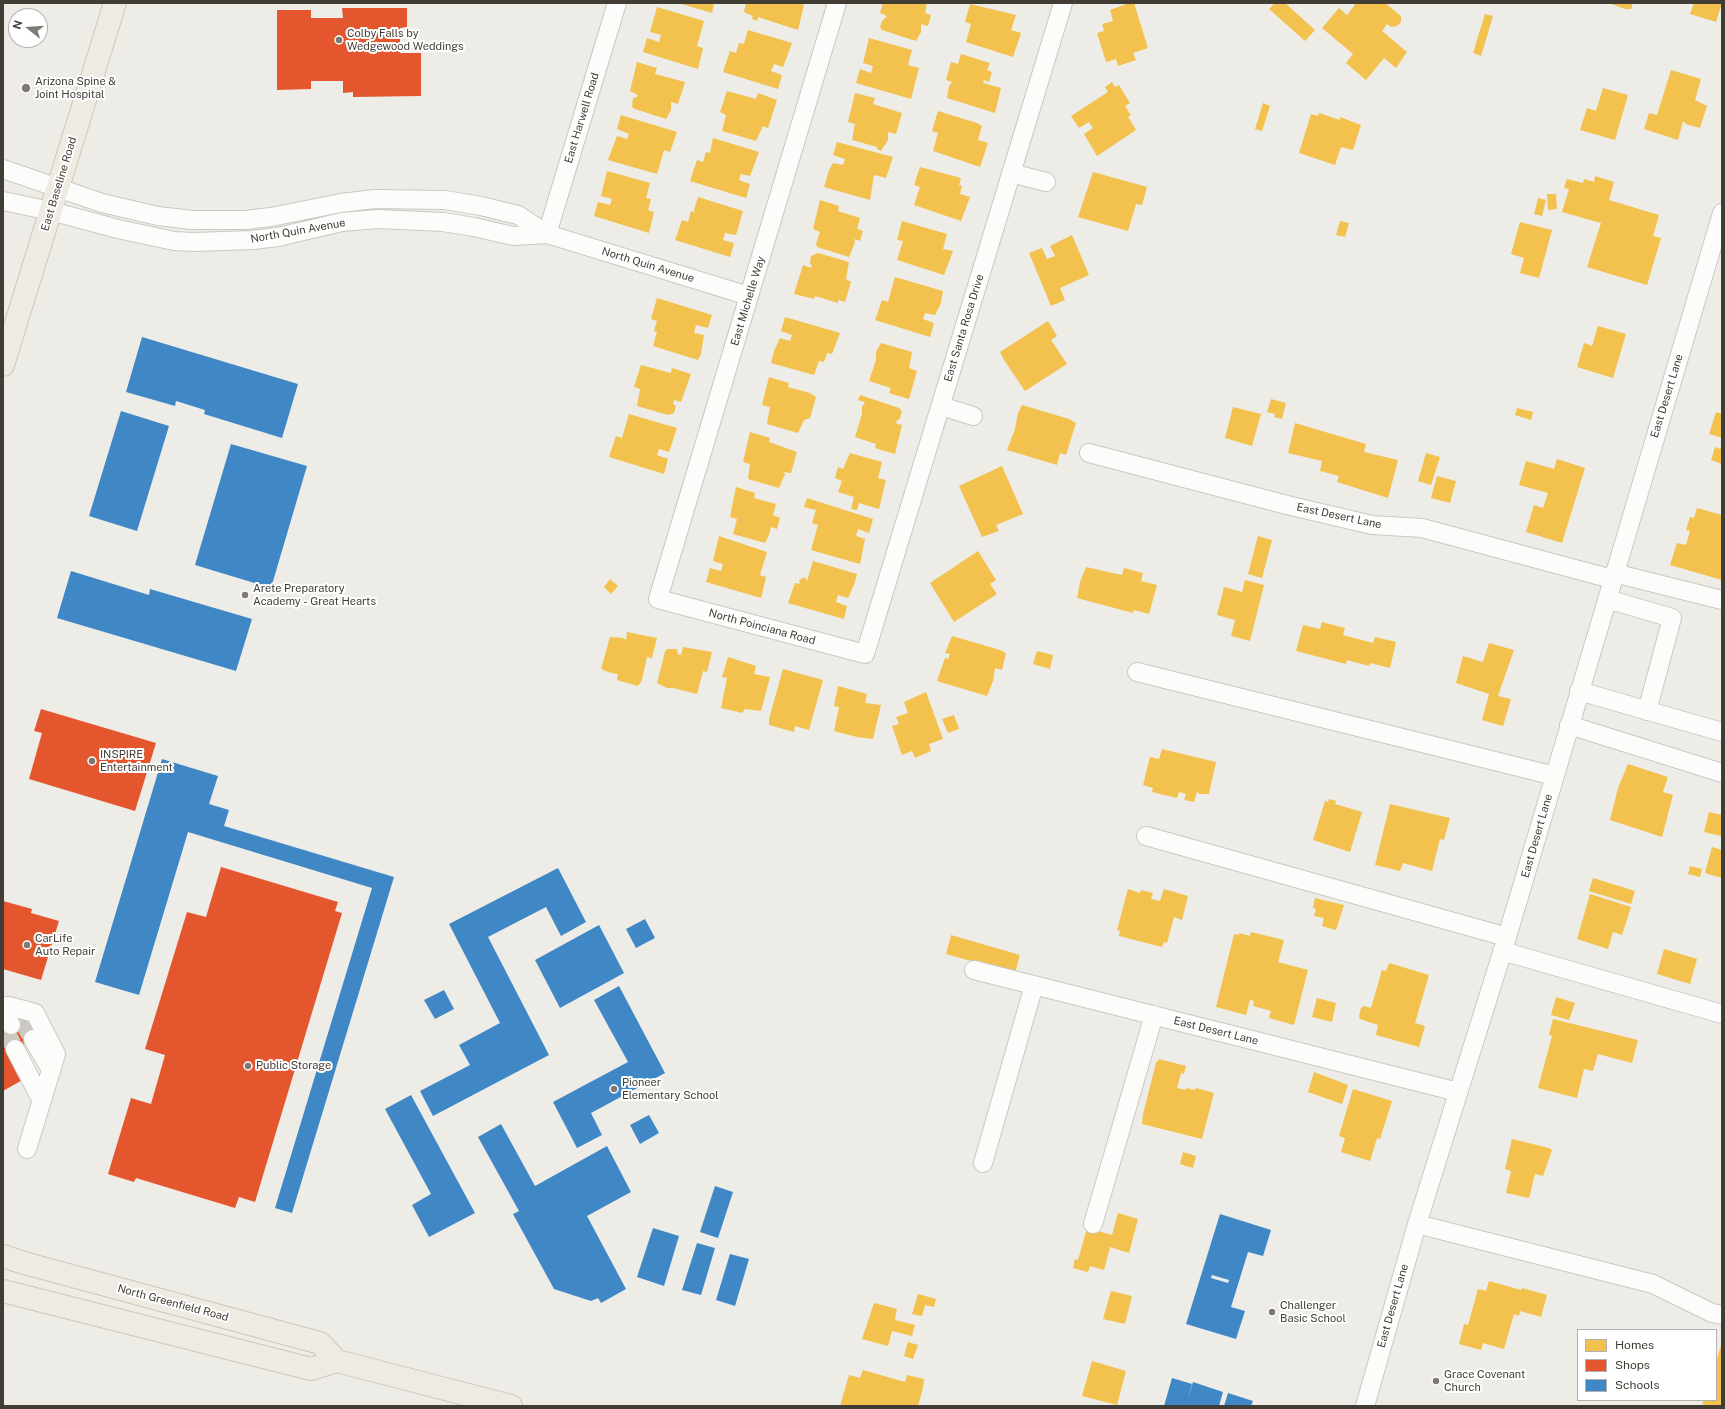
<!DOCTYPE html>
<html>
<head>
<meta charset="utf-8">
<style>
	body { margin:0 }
	#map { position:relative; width:1725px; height:1409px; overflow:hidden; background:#eeece7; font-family:"Public Sans",sans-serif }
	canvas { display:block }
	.frame { position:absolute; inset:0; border:4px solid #423d34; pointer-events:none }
	.legend { position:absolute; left:1577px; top:1329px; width:140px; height:72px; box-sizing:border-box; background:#fff; border:1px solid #b3b1ae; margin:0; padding:5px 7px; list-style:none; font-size:12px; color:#423d34 }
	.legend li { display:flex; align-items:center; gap:8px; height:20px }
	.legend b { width:20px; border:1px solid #b3b1ae }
	.north { position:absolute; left:8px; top:8px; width:40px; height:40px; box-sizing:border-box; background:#fff; border:1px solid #b3b1ae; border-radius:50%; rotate:287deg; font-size:11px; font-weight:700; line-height:16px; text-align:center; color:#423d34 }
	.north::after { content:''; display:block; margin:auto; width:14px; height:18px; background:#7e7a73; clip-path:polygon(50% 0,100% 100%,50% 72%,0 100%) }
</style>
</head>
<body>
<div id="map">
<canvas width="1725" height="1409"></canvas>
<div class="frame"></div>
<ul class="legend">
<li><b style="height:11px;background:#f2c14e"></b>Homes</li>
<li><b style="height:11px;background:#e4572e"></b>Shops</li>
<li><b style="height:11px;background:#3f88c5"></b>Schools</li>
</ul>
<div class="north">N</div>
</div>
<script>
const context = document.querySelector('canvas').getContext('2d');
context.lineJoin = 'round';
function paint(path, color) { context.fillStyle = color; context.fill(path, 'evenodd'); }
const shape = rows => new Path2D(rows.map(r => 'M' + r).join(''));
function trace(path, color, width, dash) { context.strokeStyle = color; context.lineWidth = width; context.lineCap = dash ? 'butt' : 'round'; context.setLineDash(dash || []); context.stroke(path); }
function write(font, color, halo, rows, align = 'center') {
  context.font = font + ' "Public Sans",sans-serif'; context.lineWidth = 4; context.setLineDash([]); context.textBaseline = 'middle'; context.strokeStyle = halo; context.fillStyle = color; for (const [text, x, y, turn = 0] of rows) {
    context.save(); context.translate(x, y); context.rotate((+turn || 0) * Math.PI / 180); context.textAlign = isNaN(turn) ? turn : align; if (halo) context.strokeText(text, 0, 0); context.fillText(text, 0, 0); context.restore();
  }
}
paint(shape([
	[678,3,714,3,712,13],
	[746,3,798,3,804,5,798,30,758,17,757,21,752,19,753,16,744,12],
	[883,3,927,3,925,13,931,15,928,26,921,24,921,32,916,41,882,30,880,27,882,21,887,16,880,13],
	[1129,3,1134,3,1148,48,1133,53,1136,60,1118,66,1116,59,1106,62,1097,33,1104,31,1102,24,1113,21,1110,10],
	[1275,3,1285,3,1315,30,1305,41,1269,9],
	[1356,3,1385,3,1401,16,1401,22,1397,26,1391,27,1387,24,1382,31,1407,52,1396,68,1384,58,1366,80,1346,63,1353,54,1322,28,1339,8,1347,15],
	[1609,3,1633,3,1631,9,1625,9],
	[1694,3,1722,3,1716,22,1690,14],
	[970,4,1016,15,1011,30,1021,33,1013,57,966,42,971,24,965,22],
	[657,7,704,21,697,46,703,48,698,69,643,52,647,38,659,42,661,35,650,32],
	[1485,14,1493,16,1481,56,1473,53],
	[748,30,792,43,783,67,774,64,771,71,782,75,778,89,723,72,730,51,736,53,739,43,744,44],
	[869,38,912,50,908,65,919,68,911,99,856,83,860,69,871,73,873,66,863,63],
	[961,54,990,63,987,70,992,72,989,82,984,80,983,83,1001,88,995,113,947,98,949,86,952,82,946,80,951,62,958,64],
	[637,62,657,68,655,74,685,82,678,104,671,102,671,110,666,119,635,109,632,107,633,98,637,97,638,95,630,91],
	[1671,70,1701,79,1695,100,1707,106,1700,128,1686,124,1683,121,1678,140,1644,129,1649,113,1657,115],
	[1112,82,1115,87,1119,85,1130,103,1125,106,1131,115,1128,117,1136,130,1097,156,1084,134,1093,128,1089,122,1079,128,1071,116,1108,92,1105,87],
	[1603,88,1628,95,1615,140,1580,130,1587,108,1596,111],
	[727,91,756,99,758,93,777,100,768,128,763,126,756,141,722,131,726,115,720,112],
	[855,93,875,98,873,104,902,113,896,134,888,132,888,140,881,151,877,149,877,147,852,140,855,124,848,122],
	[1263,103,1270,106,1262,131,1255,129],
	[938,111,977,123,982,126,978,140,988,143,980,167,933,151,938,133,932,131],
	[1319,113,1340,120,1340,117,1361,125,1353,150,1341,147,1335,165,1299,153,1311,114,1318,116],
	[621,115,677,132,670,152,664,150,657,174,608,160,617,136,627,139,629,134,617,129],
	[713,138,759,152,750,176,741,174,739,180,750,184,746,198,690,181,697,160,703,162,706,152,710,153],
	[837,142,893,157,886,178,874,175,870,200,824,187,829,170,833,163,843,165,845,159,833,155],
	[920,167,961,178,959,185,962,186,960,194,970,197,961,221,914,205,920,187,914,185],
	[607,171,650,183,646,198,651,199,648,210,654,212,649,233,594,216,598,202,610,205,612,199,601,196],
	[1093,172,1147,187,1142,205,1136,204,1128,231,1078,217],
	[1595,176,1614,182,1609,200,1659,215,1653,236,1661,238,1647,285,1587,267,1601,223,1562,212,1569,189,1564,188,1567,179,1583,183,1584,179,1594,182],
	[1547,194,1556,194,1557,209,1548,210],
	[698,197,743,211,736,235,725,233,723,240,734,243,730,257,675,240,682,220,688,222,691,211,695,213,694,210],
	[1538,198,1546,200,1542,216,1534,214],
	[820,200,839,206,838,211,860,218,857,229,863,231,860,241,854,239,855,242,849,257,817,247,816,244,820,232,813,229],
	[902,221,947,234,943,249,953,251,944,275,897,260,903,241,897,240],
	[1340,221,1349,223,1345,237,1336,235],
	[1520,222,1552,230,1539,278,1520,273,1524,258,1511,254],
	[1072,235,1089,275,1060,288,1065,300,1051,306,1029,253,1042,248,1047,259,1055,256,1050,246],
	[818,253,849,262,846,279,851,282,845,302,838,300,838,303,815,296,814,299,794,294,803,265,812,268,810,262,811,256],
	[895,277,943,291,941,303,935,315,925,313,923,319,934,323,930,337,875,320,882,300,888,302],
	[657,298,712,315,708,328,696,325,694,333,704,335,701,354,698,360,653,346,657,332,654,331,657,321,651,319],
	[785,317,840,333,832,354,827,353,824,362,819,361,814,375,771,363,774,351,780,338,790,341,792,335,781,331],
	[1048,321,1057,336,1051,340,1067,364,1025,391,1004,360,1000,352],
	[1598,326,1626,334,1613,378,1577,367,1584,343,1592,346],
	[881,343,912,352,909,368,917,371,909,399,889,393,891,388,869,381,876,360,876,352],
	[641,365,671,373,672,368,691,374,681,402,674,400,673,404,676,406,674,413,668,415,637,406,640,389,634,387],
	[769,377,789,383,788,387,810,393,816,397,810,418,804,420,798,433,767,424,770,407,762,405],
	[860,395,899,408,902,412,900,418,895,423,902,425,895,454,875,448,876,444,855,437,862,414,862,407,865,402,858,400],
	[1271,399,1286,403,1282,419,1274,417,1275,414,1267,412],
	[1022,405,1069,419,1076,423,1066,455,1060,453,1057,465,1007,450,1015,429,1018,413],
	[1233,407,1261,414,1252,446,1225,438],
	[1517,408,1533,412,1531,420,1515,415],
	[1716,412,1722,414,1722,438,1709,434],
	[629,414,677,428,669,452,659,449,657,455,668,459,664,474,609,457,616,436,622,438],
	[1295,423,1366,444,1364,452,1398,460,1388,498,1337,482,1339,476,1320,471,1322,461,1288,453],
	[750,432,770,438,769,442,797,452,791,473,784,472,785,474,779,488,748,479,750,464,743,462],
	[1722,444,1722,464,1711,460,1715,447,1720,449],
	[850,453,882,462,878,478,886,480,879,509,859,503,857,510,851,509,854,497,838,492,842,481,835,478,838,467,843,469],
	[1426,453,1440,457,1431,485,1418,481],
	[1557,459,1585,468,1562,543,1526,532,1534,505,1543,508,1548,493,1519,485,1526,461,1554,469],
	[1002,466,1023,514,996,525,999,531,982,537,959,486],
	[1437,476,1456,481,1450,503,1431,498],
	[736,487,755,493,754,498,776,504,773,515,780,518,777,529,771,527,769,535,765,543,733,534,737,519,730,517],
	[807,498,873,519,869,533,858,529,856,536,865,539,860,564,811,550,818,525,812,523,816,510,804,507],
	[1697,508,1722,515,1722,580,1670,565,1677,543,1686,545,1690,531,1686,530,1690,517,1694,518],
	[719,536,767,552,760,575,766,577,761,598,706,582,710,568,721,571,723,564,713,561],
	[1258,536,1272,540,1262,578,1248,574],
	[978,551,996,580,990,584,997,594,954,622,930,583],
	[813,561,857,574,854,585,848,598,838,595,836,602,847,606,844,619,788,603,795,583,800,584,799,580,805,577,807,581],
	[1086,567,1122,575,1124,568,1143,573,1141,581,1157,585,1149,614,1134,610,1133,613,1077,598,1080,582],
	[610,579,618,586,611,594,604,587],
	[1245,580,1264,585,1250,641,1231,636,1235,620,1217,615,1224,587,1242,592],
	[1322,622,1345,628,1343,635,1373,643,1375,637,1396,642,1390,668,1370,663,1369,666,1347,660,1346,664,1296,651,1303,625,1320,629],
	[627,632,657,638,652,658,647,657,642,680,638,686,617,680,618,674,611,673,601,669,610,637,623,638,626,640],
	[952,636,1000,650,1006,653,1002,670,995,668,993,681,987,696,937,681,945,658,948,659,950,654,945,653],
	[1489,643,1514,650,1498,696,1511,699,1503,726,1482,720,1489,694,1456,683,1463,656,1483,662],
	[683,647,712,652,707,672,703,671,697,694,673,688,667,688,657,683,665,652,667,649,677,649,678,654,681,655],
	[1037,651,1053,655,1050,669,1033,664],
	[728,657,756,666,754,674,770,677,761,711,745,709,742,713,721,708,727,678,722,677],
	[783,669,823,680,809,730,795,726,794,732,769,725,769,719],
	[838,686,867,694,865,703,881,705,873,739,857,737,834,731,839,707,834,706],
	[926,692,943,739,929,744,931,751,915,758,912,751,902,755,892,726,899,724,896,717,908,713,904,702],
	[954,715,959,729,948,733,942,719],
	[1162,749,1216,762,1209,794,1200,794,1197,792,1194,802,1184,800,1186,794,1179,792,1177,798,1152,792,1153,788,1143,785,1150,757,1159,759],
	[1628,764,1668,777,1663,792,1673,795,1662,837,1610,820,1618,788],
	[1329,799,1336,801,1335,804,1362,812,1350,852,1313,840,1325,801,1328,802],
	[1390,804,1450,818,1444,840,1440,839,1432,871,1403,863,1400,871,1375,865],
	[1709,812,1722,815,1721,836,1704,832],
	[1712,847,1722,850,1722,878,1705,873],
	[1690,866,1702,869,1700,877,1688,874],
	[1593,878,1635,891,1631,904,1589,891],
	[1128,889,1140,893,1141,890,1153,893,1151,899,1160,901,1164,889,1188,896,1182,920,1174,917,1167,943,1164,942,1162,947,1119,936,1120,931,1117,930],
	[1590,894,1631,907,1622,935,1613,932,1608,949,1577,939],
	[1315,898,1344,905,1336,930,1322,926,1324,918,1314,916,1316,909,1313,908],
	[1251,932,1284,940,1278,962,1308,970,1294,1025,1269,1018,1271,1011,1253,1006,1254,1001,1250,1000,1246,1015,1216,1007,1234,934,1239,935,1239,933,1250,936],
	[951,935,1020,955,1015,973,946,954],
	[1664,949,1697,959,1690,984,1657,974],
	[1389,963,1429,975,1415,1023,1425,1026,1419,1047,1376,1035,1378,1025,1360,1019,1359,1016,1361,1008,1364,1006,1371,1008,1382,970,1386,971],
	[1556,997,1575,1003,1569,1020,1551,1015],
	[1317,998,1336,1003,1332,1022,1312,1017],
	[1553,1019,1638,1040,1632,1063,1598,1054,1593,1071,1584,1069,1577,1098,1538,1088,1552,1036,1549,1034],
	[1159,1059,1186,1066,1184,1074,1181,1073,1177,1088,1186,1090,1186,1088,1195,1090,1196,1088,1214,1093,1202,1139,1142,1124,1143,1114,1156,1063],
	[1314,1072,1348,1085,1342,1104,1308,1092],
	[1353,1089,1392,1101,1380,1139,1377,1138,1370,1161,1341,1152,1345,1138,1339,1136],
	[1512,1139,1549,1148,1552,1150,1543,1176,1535,1174,1529,1198,1506,1193,1511,1171,1505,1169],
	[1183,1152,1196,1156,1193,1168,1180,1164],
	[1118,1213,1138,1219,1129,1253,1110,1247,1104,1270,1090,1266,1088,1272,1073,1268,1075,1259,1078,1260,1087,1228,1112,1235],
	[1489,1281,1521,1290,1522,1288,1547,1295,1541,1317,1520,1311,1519,1316,1514,1314,1504,1349,1483,1343,1481,1350,1459,1344,1464,1324,1468,1325,1478,1289,1486,1291],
	[1111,1291,1132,1296,1125,1324,1103,1319],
	[918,1294,936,1299,934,1307,925,1305,922,1316,912,1314],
	[874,1303,897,1309,895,1320,915,1325,912,1336,892,1331,888,1346,862,1339],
	[908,1342,918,1345,913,1359,904,1356],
	[1722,1343,1722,1406,1709,1406,1702,1404,1704,1400,1716,1400,1716,1361],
	[1092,1361,1126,1371,1117,1405,1082,1396],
	[863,1370,905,1382,907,1375,924,1379,923,1388,918,1406,840,1406,849,1375,860,1378]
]), '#f2c14e');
paint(shape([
	[342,8,407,8,407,27,400,28,400,53,421,53,421,96,353,97,353,92,343,93,343,81,311,81,311,89,277,90,277,10,311,10,311,18,343,18],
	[41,709,156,743,135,811,29,779,42,733,34,731],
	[221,867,338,902,335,911,342,913,255,1202,239,1197,235,1208,136,1178,134,1182,108,1174,131,1098,151,1104,165,1055,145,1049,187,912,206,917],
	[3,901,32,909,31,913,59,921,41,980,3,969],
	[34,1012,45,1032,12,1050,26,1078,3,1091,3,1029]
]), '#e4572e');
paint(shape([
	[142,337,298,384,282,438,204,414,205,410,176,401,175,406,126,392],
	[121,411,169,426,137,531,89,516],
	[231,444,307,466,271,588,195,565],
	[71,571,149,595,150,589,252,619,236,671,57,618],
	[162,759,218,776,209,804,229,810,224,826,394,877,292,1213,275,1208,372,888,188,832,139,995,95,982],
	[558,868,586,922,561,936,546,907,488,937,549,1055,433,1116,420,1091,470,1065,459,1045,500,1023,449,924],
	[645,919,655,938,636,948,626,929],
	[599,925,624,973,560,1008,535,960],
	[619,986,665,1073,591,1113,602,1135,577,1148,553,1102,628,1062,594,1000],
	[444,990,454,1009,435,1019,424,1000],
	[411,1095,475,1213,429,1237,412,1205,431,1194,385,1109],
	[649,1115,659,1133,640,1144,630,1125],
	[501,1124,535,1186,607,1146,631,1192,587,1216,626,1289,601,1303,598,1298,591,1301,554,1289,513,1214,519,1211,478,1137],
	[715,1186,733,1192,718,1238,700,1232],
	[1220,1214,1271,1230,1263,1256,1248,1252,1231,1307,1245,1311,1236,1339,1186,1324],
	[1212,1275,1229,1280,1228,1283,1211,1278],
	[653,1228,679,1236,664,1286,637,1277],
	[697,1243,715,1248,701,1295,682,1290],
	[730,1254,749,1259,735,1306,716,1300],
	[1172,1378,1192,1384,1188,1399,1193,1382,1223,1392,1219,1406,1164,1406],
	[1228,1393,1253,1401,1251,1406,1224,1406]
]), '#3f88c5');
trace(shape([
	[21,1019,33,1039],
	[4,1028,15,1049]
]), '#ccc9c3', 18, [18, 9]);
const minor = shape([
	[837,3,658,599,865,654,1063,3],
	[3,169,102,203,158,216,192,220,245,220,271,217,341,203,375,199,445,200,481,206,518,215,547,234,749,296],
	[1011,173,1046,182],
	[3,201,51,211,118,229,174,241,194,242,253,240,278,237,342,222,378,219,443,222,474,227,513,236,547,234],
	[547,234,617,3],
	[941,406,973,416],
	[1089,453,1287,505,1372,525,1422,528,1612,579],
	[1614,573,1722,600],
	[1607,599,1672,618,1647,711],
	[1137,672,1555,776],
	[1579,691,1722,732],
	[1569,725,1722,773],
	[1146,836,1507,937],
	[1502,951,1722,1014],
	[974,970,1458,1092],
	[3,1006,9,1006,35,1013,56,1054,27,1149],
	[3,1012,11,1025],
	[33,1039,51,1070],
	[15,1049,42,1101],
	[983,1163,1034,985],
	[1093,1224,1154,1015],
	[1417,1224,1653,1284,1712,1313,1722,1315],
	[1365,1406,1417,1224,1507,937,1722,213]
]);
const major = shape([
	[3,365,115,3],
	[3,1256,24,1263,320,1343,337,1361],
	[3,1291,311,1369,337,1361,511,1406]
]);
trace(minor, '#cac8c3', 20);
trace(major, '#cfc7b6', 24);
trace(minor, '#fcfcfb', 18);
trace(major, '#efebe3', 22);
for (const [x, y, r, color] of [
	[339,40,4,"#7e7a73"],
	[26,88,5,"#7e7a73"],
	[245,595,4,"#7e7a73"],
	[92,761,4,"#7e7a73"],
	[27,945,4,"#7e7a73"],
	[248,1066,4,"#7e7a73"],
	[614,1089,4,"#7e7a73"],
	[1272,1312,4,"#7e7a73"],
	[1436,1381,4,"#7e7a73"]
]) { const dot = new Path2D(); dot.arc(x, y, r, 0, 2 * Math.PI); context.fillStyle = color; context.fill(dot); trace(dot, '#fff', 1.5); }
write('11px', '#423d34', '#fff', [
	["Colby Falls by",347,34],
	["Wedgewood Weddings",347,47],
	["Arizona Spine &",35,82],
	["Joint Hospital",35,95],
	["Arete Preparatory",253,589],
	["Academy - Great Hearts",253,602],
	["INSPIRE",100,755],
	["Entertainment",100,768],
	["CarLife",35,939],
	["Auto Repair",35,952],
	["Public Storage",256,1066],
	["Pioneer",622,1083],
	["Elementary School",622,1096],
	["Challenger",1280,1306],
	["Basic School",1280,1319],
	["Grace Covenant",1444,1375],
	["Church",1444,1388]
], 'left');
write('11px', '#423d34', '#fff', [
	["East Harwell Road",582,118,-73],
	["East Baseline Road",59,184,-73],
	["North Quin Avenue",298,231,-10],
	["North Quin Avenue",648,265,17],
	["East Michelle Way",748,301,-73],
	["East Santa Rosa Drive",964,328,-73],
	["East Desert Lane",1667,396,-73],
	["East Desert Lane",1339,516,12],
	["North Poinciana Road",762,627,15],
	["East Desert Lane",1537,836,-74],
	["East Desert Lane",1216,1031,14],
	["North Greenfield Road",173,1303,15],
	["East Desert Lane",1393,1306,-74]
]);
</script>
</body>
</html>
